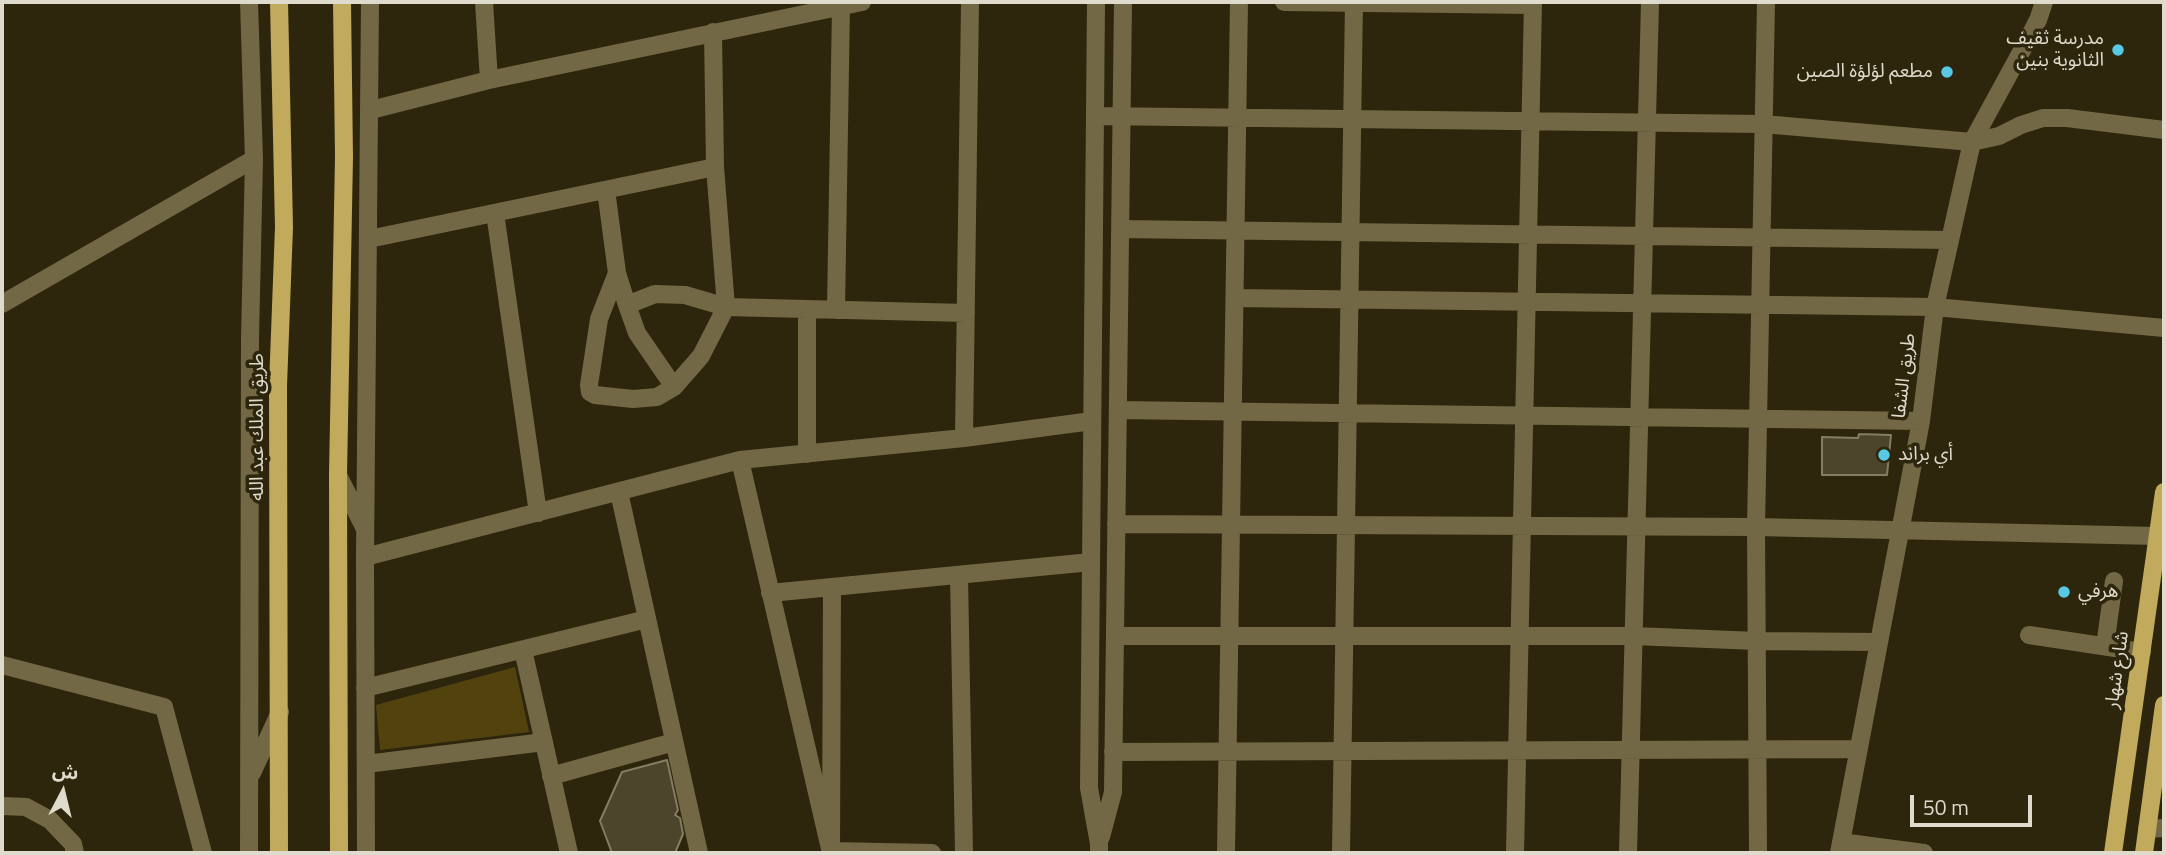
<!DOCTYPE html>
<html>
<head>
<meta charset="utf-8">
<style>
	body { margin:0 }
	#map { position:relative; width:2166px; height:855px; overflow:hidden; background:#2d260d; font-family:"Titillium Web","Noto Sans Arabic",sans-serif }
	canvas { display:block }
	.frame { position:absolute; inset:0; border:4px solid #dfdbcc; pointer-events:none }
	.north { position:absolute; left:28px; top:757px; width:70px; height:70px; -webkit-text-stroke:5px #2d260d; paint-order:stroke; rotate:7deg; font-size:19px; font-weight:700; line-height:28px; text-align:center; color:#dfdbcc }
	.north::after { content:''; display:block; margin:auto; width:24px; height:32px; background:#dfdbcc; clip-path:polygon(50% 0,100% 100%,50% 72%,0 100%) }
	.scale { position:absolute; left:1910px; top:795px; width:122px; height:32px; box-sizing:border-box; border:4px solid #dfdbcc; border-top:0; padding-left:9px; font-size:21px; line-height:24px; white-space:nowrap; color:#dfdbcc; -webkit-text-stroke:5px #2d260d; paint-order:stroke }
</style>
</head>
<body>
<div id="map">
<canvas width="2166" height="855"></canvas>
<div class="frame"></div>
<div class="north">ش</div>
<div class="scale">50 m</div>
</div>
<script>
const context = document.querySelector('canvas').getContext('2d');
context.lineJoin = 'round';
function paint(path, color) { context.fillStyle = color; context.fill(path, 'evenodd'); }
const shape = rows => new Path2D(rows.map(r => 'M' + r).join(''));
function trace(path, color, width, dash) { context.strokeStyle = color; context.lineWidth = width; context.lineCap = dash ? 'butt' : 'round'; context.setLineDash(dash || []); context.stroke(path); }
function write(font, color, halo, rows, align = 'center') {
  context.font = font + ' "Titillium Web","Noto Sans Arabic",sans-serif'; context.lineWidth = 7; context.setLineDash([]); context.textBaseline = 'middle'; context.strokeStyle = halo; context.fillStyle = color; for (const [text, x, y, turn = 0] of rows) {
    context.save(); context.translate(x, y); context.rotate((+turn || 0) * Math.PI / 180); context.textAlign = isNaN(turn) ? turn : align; if (halo) context.strokeText(text, 0, 0); context.fillText(text, 0, 0); context.restore();
  }
}
paint(shape([
	[515,667,529,732,380,750,376,705]
]), '#52430e');
const building = shape([
	[1859,434,1891,435,1887,475,1822,475,1822,437,1858,438,1859,434],
	[667,760,678,810,675,815,680,818,683,834,675,853,612,853,600,821,622,772,667,760]
]);
paint(building, '#4c442b');
trace(building, '#857d61', 2);
trace(shape([
	[484,2,489,80],
	[1096,2,1089,788,1099,844,1099,853],
	[1284,2,1533,5],
	[713,32,715,167,726,307,966,313],
	[371,110,489,80,862,2],
	[1095,116,1763,124,1972,142,1999,136,2021,125,2043,118,2067,118,2164,130],
	[606,190,617,273,627,305,637,333,674,387],
	[495,213,538,513],
	[1120,229,1950,240],
	[369,239,715,167],
	[617,273,599,319,589,385,590,392,595,395,633,399,657,397,674,387,701,356,726,307,685,295,655,294,627,305],
	[1235,298,1935,307,2164,328],
	[2,304,254,159],
	[836,310,841,6],
	[1118,410,1921,421],
	[964,438,970,2],
	[807,454,807,309],
	[740,460,831,853],
	[338,475,364,527],
	[619,492,699,853],
	[1116,524,1756,527,2158,536],
	[365,557,740,460,964,438,1092,421],
	[959,575,964,853],
	[832,587,831,851,932,853],
	[770,593,1091,562],
	[2029,635,2142,652],
	[1115,636,1634,636,1757,641,1879,642],
	[2105,646,2114,581],
	[523,650,569,853],
	[2,665,164,707,203,853],
	[365,688,647,619],
	[1113,752,1859,749],
	[366,764,544,742],
	[252,773,280,712],
	[551,776,674,742],
	[2,806,26,807,50,820,73,844,75,853],
	[2147,829,2164,828],
	[1101,837,1113,792,1123,2],
	[1841,842,1924,853],
	[249,853,250,339,254,159,249,2],
	[366,853,365,557,370,2],
	[1226,853,1239,2],
	[1341,853,1354,2],
	[1515,853,1533,2],
	[1628,853,1650,2],
	[1758,853,1756,527,1766,2],
	[1839,853,1921,421,1935,307,1972,142,2026,43,2038,20,2044,2]
]), '#736845', 18);
trace(shape([
	[279,2,284,227,278,386,279,853],
	[339,853,338,475,344,157,342,2],
	[2113,853,2164,492],
	[2144,853,2164,705]
]), '#c1aa5c', 18);
for (const [x, y, r, color] of [
	[2118,50,7,"#58c9e3"],
	[1947,72,7,"#58c9e3"],
	[1884,455,7,"#58c9e3"],
	[2064,592,7,"#58c9e3"]
]) { const dot = new Path2D(); dot.arc(x, y, r, 0, 2 * Math.PI); context.fillStyle = color; context.fill(dot); trace(dot, '#2d260d', 2.5); }
write('19px', '#dfdbcc', '#2d260d', [
	["مدرسة ثقيف",2104,39],
	["الثانوية بنين",2104,61],
	["مطعم لؤلؤة الصين",1933,72],
	["أي براند",1898,455,"left"],
	["هرفي",2078,592,"left"]
], 'right');
write('19px', '#dfdbcc', '#2d260d', [
	["طريق الشفا",1905,376,-83],
	["طريق الملك عبد الله",258,427,-90],
	["شارع شهار",2118,670,-82]
]);
</script>
</body>
</html>
